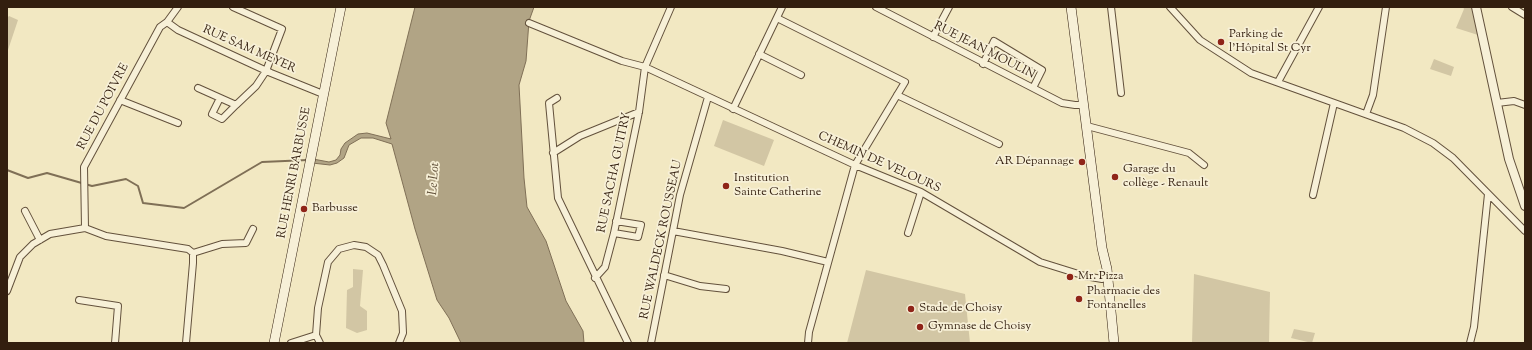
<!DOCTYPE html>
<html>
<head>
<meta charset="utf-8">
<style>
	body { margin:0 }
	#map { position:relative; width:1532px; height:350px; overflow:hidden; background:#f2e8c2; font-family:"Sorts Mill Goudy",serif }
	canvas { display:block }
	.frame { position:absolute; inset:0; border:8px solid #331f0f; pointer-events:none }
</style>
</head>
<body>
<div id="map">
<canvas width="1532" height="350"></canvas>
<div class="frame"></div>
</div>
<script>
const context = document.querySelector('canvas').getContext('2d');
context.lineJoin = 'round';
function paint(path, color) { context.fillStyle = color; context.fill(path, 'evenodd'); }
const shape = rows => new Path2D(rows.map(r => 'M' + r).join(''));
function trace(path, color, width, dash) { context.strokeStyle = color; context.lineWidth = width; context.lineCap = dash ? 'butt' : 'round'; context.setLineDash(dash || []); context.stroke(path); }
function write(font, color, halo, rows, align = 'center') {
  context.font = font + ' "Sorts Mill Goudy",serif'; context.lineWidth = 3.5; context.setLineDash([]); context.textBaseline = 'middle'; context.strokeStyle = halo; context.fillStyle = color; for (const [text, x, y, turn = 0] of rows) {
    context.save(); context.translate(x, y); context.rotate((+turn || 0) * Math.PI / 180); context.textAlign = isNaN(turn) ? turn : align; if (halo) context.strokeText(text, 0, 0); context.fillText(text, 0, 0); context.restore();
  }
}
paint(shape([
	[1463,7,1472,7,1478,35,1456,28,1464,9],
	[9,16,18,20,7,53,7,18],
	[1434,59,1454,67,1451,76,1430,69],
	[723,120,774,140,764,166,714,146],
	[353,269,363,270,360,306,367,311,367,330,357,333,346,328,347,290,353,287],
	[866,270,965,294,970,343,847,343],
	[1194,274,1270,292,1269,343,1192,343],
	[1294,329,1315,333,1312,343,1291,338]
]), '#d2c6a4');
const water = shape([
	[415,7,534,7,529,21,526,61,519,85,524,178,527,207,546,241,566,301,583,331,584,343,461,343,449,318,437,300,415,229,392,144,373,138,361,138,349,145,344,158,337,163,330,165,312,163,313,159,329,162,336,160,340,155,341,149,345,143,358,134,367,133,391,139,386,123,415,7]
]);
paint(water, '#b1a485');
trace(water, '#7f6f56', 1);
trace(shape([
	[7,170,28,178,47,173,92,186,126,179,138,186,143,203,184,208,262,162,308,160]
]), '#7f6f56', 2);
const minor = shape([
	[876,7,1062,103,1075,105,1084,105],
	[1111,7,1121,93],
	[1170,7,1200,40,1251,73,1404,128,1433,143,1453,158,1525,231],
	[1512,7,1525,15],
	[777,18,905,82,855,165,809,332,808,343],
	[167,22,178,30,271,73,323,94],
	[529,23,622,61,645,67,855,165,921,192,1040,262,1085,276,1102,279],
	[933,37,949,7],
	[759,54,801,75],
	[983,64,994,41,1042,70,1033,88],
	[1278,82,1319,7],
	[198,88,236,105,256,86,266,71,282,29,233,7],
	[897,95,999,144],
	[220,98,212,114,222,119,236,105],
	[557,98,549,103,558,198,628,343],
	[120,100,178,123],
	[1497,103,1514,101,1525,105],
	[733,109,782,7],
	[1366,114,1373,95,1386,7],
	[1087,126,1189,153,1204,165],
	[553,153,580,136,639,112],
	[1313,195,1334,103],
	[25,211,40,240],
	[85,228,84,167,160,27,167,22,178,7],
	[673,231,782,251,828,262],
	[614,233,638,237,641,225,616,221],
	[908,233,921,192],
	[193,253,222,244,246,243,253,229],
	[664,275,700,286,726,289],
	[595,278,605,267,614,233,639,112,645,67,671,7],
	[7,291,20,257,33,244,50,234,85,228,106,236,188,249,193,253,193,263,186,343],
	[79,300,118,306,115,343],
	[291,343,316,335],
	[320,343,316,335,318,308,328,262,339,249,354,245,366,247,378,255,383,265,402,311,403,333,399,343],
	[651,343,680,195,708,97],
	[1470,343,1474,327,1488,194]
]);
const tertiary = shape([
	[1476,7,1509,159,1525,206]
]);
const secondary = shape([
	[1071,7,1102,248,1107,269,1114,343],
	[274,343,341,7]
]);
trace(minor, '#63513c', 8);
trace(tertiary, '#63513c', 10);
trace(secondary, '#331f0f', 10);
trace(minor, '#f7f0d7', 6);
trace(tertiary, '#f7f0d7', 8);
trace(secondary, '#f7f0d7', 9);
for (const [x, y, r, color] of [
	[1221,42,4,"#8f2418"],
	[1082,162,4,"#8f2418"],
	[1115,177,4,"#8f2418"],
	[726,186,4,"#8f2418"],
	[304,209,4,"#8f2418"],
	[1070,277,4,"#8f2418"],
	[1079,299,4,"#8f2418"],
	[911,309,4,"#8f2418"],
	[920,327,4,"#8f2418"]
]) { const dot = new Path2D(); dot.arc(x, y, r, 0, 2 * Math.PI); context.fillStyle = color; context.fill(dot); trace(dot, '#f7f0d7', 1.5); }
write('12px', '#331f0f', '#f7f0d7', [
	["Parking de",1229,35],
	["l'Hôpital St Cyr",1229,49],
	["AR Dépannage",1074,162,"right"],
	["Garage du",1123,170],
	["collège - Renault",1123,184],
	["Institution",734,179],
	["Sainte Catherine",734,193],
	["Barbusse",312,209],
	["Mr. Pizza",1078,277],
	["Pharmacie des",1087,292],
	["Fontanelles",1087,306],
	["Stade de Choisy",919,309],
	["Gymnase de Choisy",928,327]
], 'left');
write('12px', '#331f0f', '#f7f0d7', [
	["RUE SAM MEYER",249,50,24],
	["RUE JEAN MOULIN",984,51,27],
	["RUE DU POIVRE",104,107,-62],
	["CHEMIN DE VELOURS",879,163,24],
	["RUE HENRI BARBUSSE",295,173,-79],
	["RUE SACHA GUITRY",615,173,-78],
	["RUE WALDECK ROUSSEAU",662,240,-78]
]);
write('italic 13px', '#5f4e38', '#f7f0d7', [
	["Le Lot",435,179,-86]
]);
</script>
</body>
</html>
